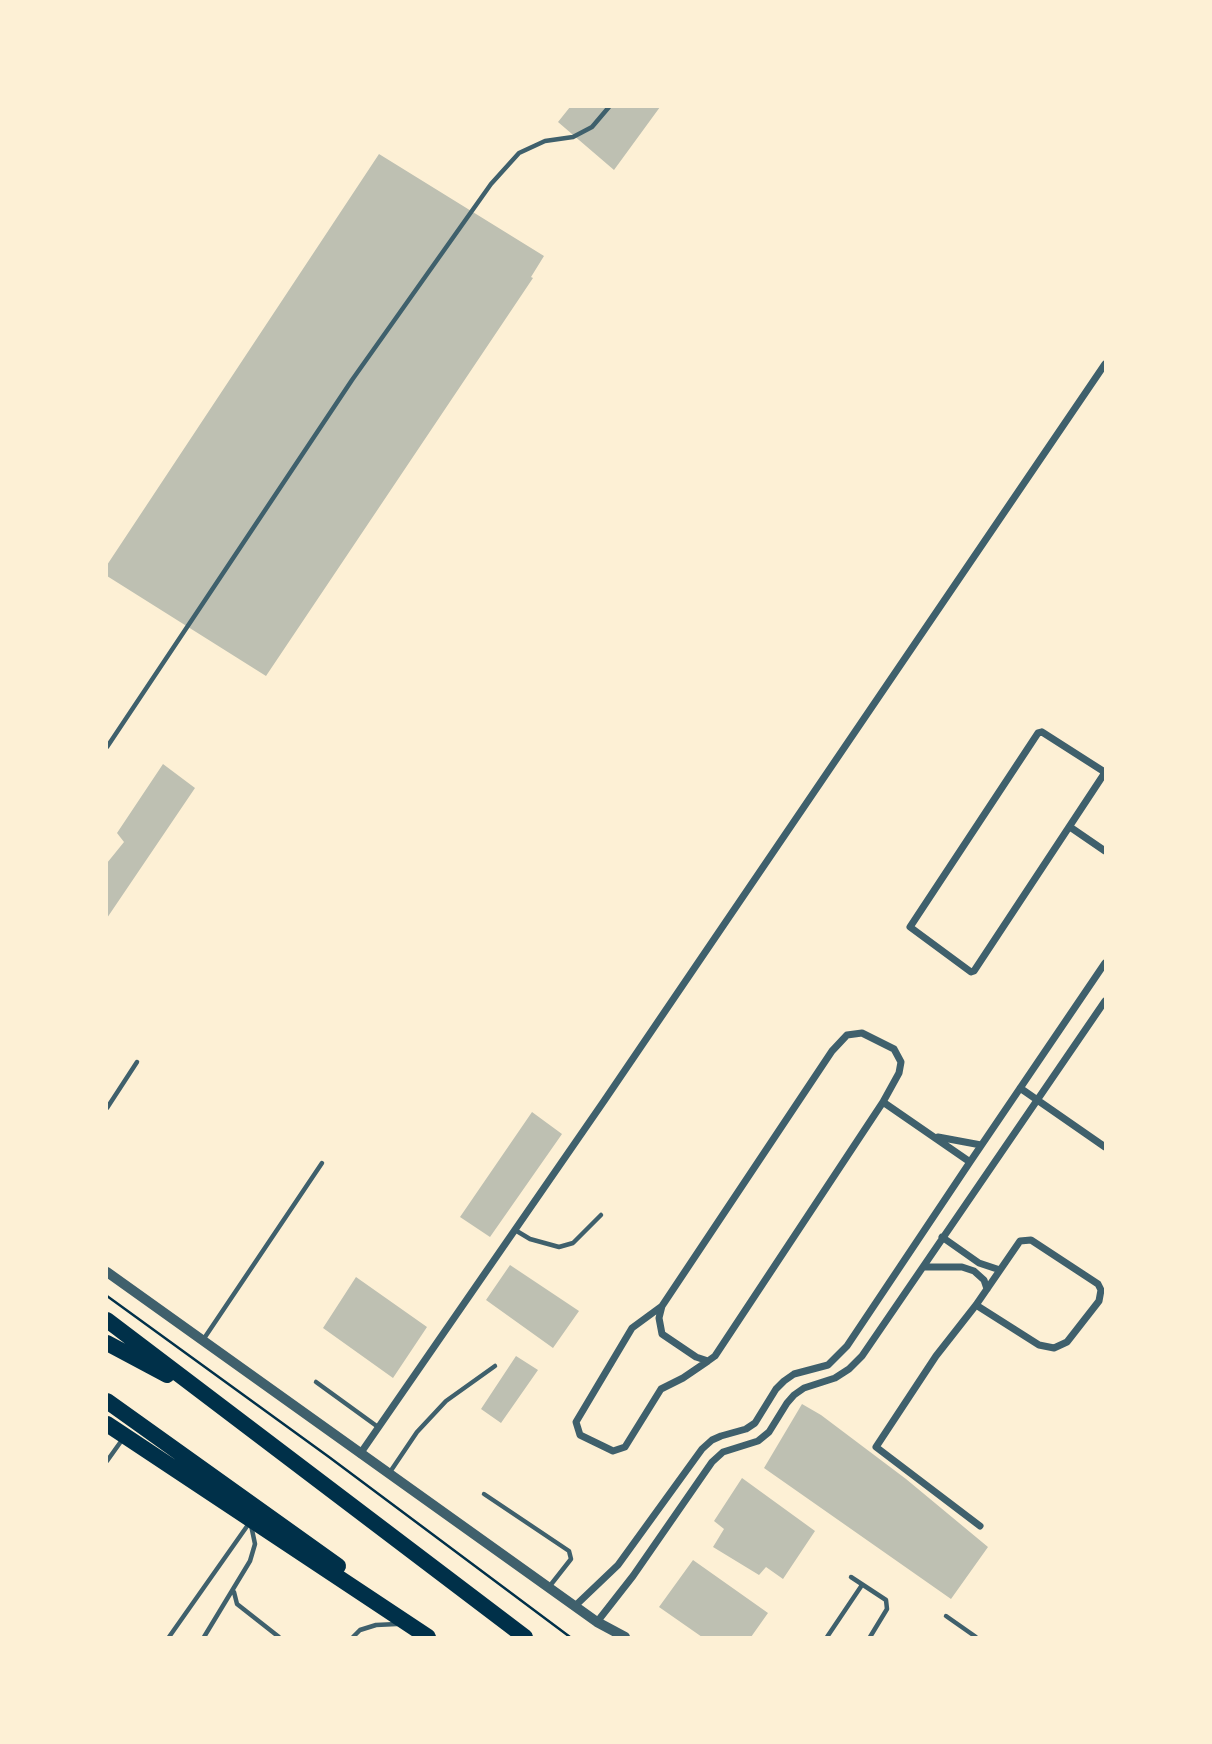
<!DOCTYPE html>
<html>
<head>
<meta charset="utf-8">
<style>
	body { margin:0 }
	#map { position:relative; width:1212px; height:1744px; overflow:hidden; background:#fdf0d5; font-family:"Fira Sans Condensed",sans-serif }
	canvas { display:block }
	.frame { position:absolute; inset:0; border:108px solid #fdf0d5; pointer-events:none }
</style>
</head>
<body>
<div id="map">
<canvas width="1212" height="1744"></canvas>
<div class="frame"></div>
</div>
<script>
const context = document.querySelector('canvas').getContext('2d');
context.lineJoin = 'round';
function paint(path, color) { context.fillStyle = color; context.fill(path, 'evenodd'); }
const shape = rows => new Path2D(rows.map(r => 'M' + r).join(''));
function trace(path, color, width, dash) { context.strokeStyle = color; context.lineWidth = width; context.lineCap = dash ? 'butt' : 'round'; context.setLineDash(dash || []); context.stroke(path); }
paint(shape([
	[570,107,660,107,614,170,558,122],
	[379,154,544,256,531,277,533,278,266,676,107,576,107,565],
	[163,764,195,788,107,918,107,863,124,842,117,833],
	[532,1112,562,1134,490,1237,460,1217],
	[510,1265,579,1311,553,1348,486,1300],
	[356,1277,427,1327,393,1378,323,1328],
	[516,1356,538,1370,501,1423,481,1409],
	[802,1404,821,1415,906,1479,988,1547,951,1599,764,1468],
	[742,1478,815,1531,783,1579,766,1567,759,1575,713,1547,724,1529,714,1521],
	[693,1560,768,1613,751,1637,702,1637,659,1607]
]), '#bec0b2');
trace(shape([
	[107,1296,329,1457,570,1637]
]), '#003049', 2.5);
trace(shape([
	[107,747,352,380,491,184,519,153,545,141,573,137,592,127,609,107],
	[107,1108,137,1062],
	[515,1230,530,1239,559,1247,573,1243,601,1215],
	[203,1340,322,1163],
	[316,1382,378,1427],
	[107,1461,122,1440],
	[390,1472,417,1432,446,1401,495,1366],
	[484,1494,569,1551,571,1559,549,1587],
	[851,1577,886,1600,887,1609,870,1637],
	[234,1592,237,1604,279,1637],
	[946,1616,976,1637],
	[169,1637,250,1522],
	[204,1637,250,1561,255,1544,251,1525],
	[353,1637,360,1630,376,1625,397,1624],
	[827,1637,862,1585]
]), '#3f606c', 4.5);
trace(shape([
	[1042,732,1103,771,1104,774,974,971,971,972,910,927,1038,733,1042,732],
	[1070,827,1105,851],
	[1020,1088,1105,1147],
	[883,1102,970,1162],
	[938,1137,981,1145],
	[942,1237,979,1263,1000,1270],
	[923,1267,962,1267,974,1271,984,1280,987,1289],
	[976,1305,1039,1345,1054,1348,1067,1342,1099,1301,1101,1290,1098,1284,1031,1240,1020,1241,976,1305,936,1356,876,1447,980,1526],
	[662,1306,632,1328,576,1422,580,1435,613,1451,625,1447,661,1389,683,1378,708,1361,715,1356,883,1102,899,1073,901,1062,894,1049,862,1033,847,1035,832,1051,662,1306,659,1318,662,1334,696,1357,708,1361],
	[360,1454,604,1101,1105,364],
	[575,1606,618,1565,702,1449,712,1440,721,1436,746,1429,755,1423,776,1389,784,1381,794,1374,828,1365,847,1346,970,1162,1105,963],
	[597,1622,633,1576,712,1462,723,1452,758,1441,769,1432,787,1403,794,1395,804,1388,835,1378,849,1369,862,1356,1105,1001]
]), '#3f606c', 7);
trace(shape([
	[107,1272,597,1622,625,1637]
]), '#3f606c', 10);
trace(shape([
	[107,1320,525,1637],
	[107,1343,167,1375],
	[107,1401,338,1566],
	[107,1424,428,1637]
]), '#003049', 16);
</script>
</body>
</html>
